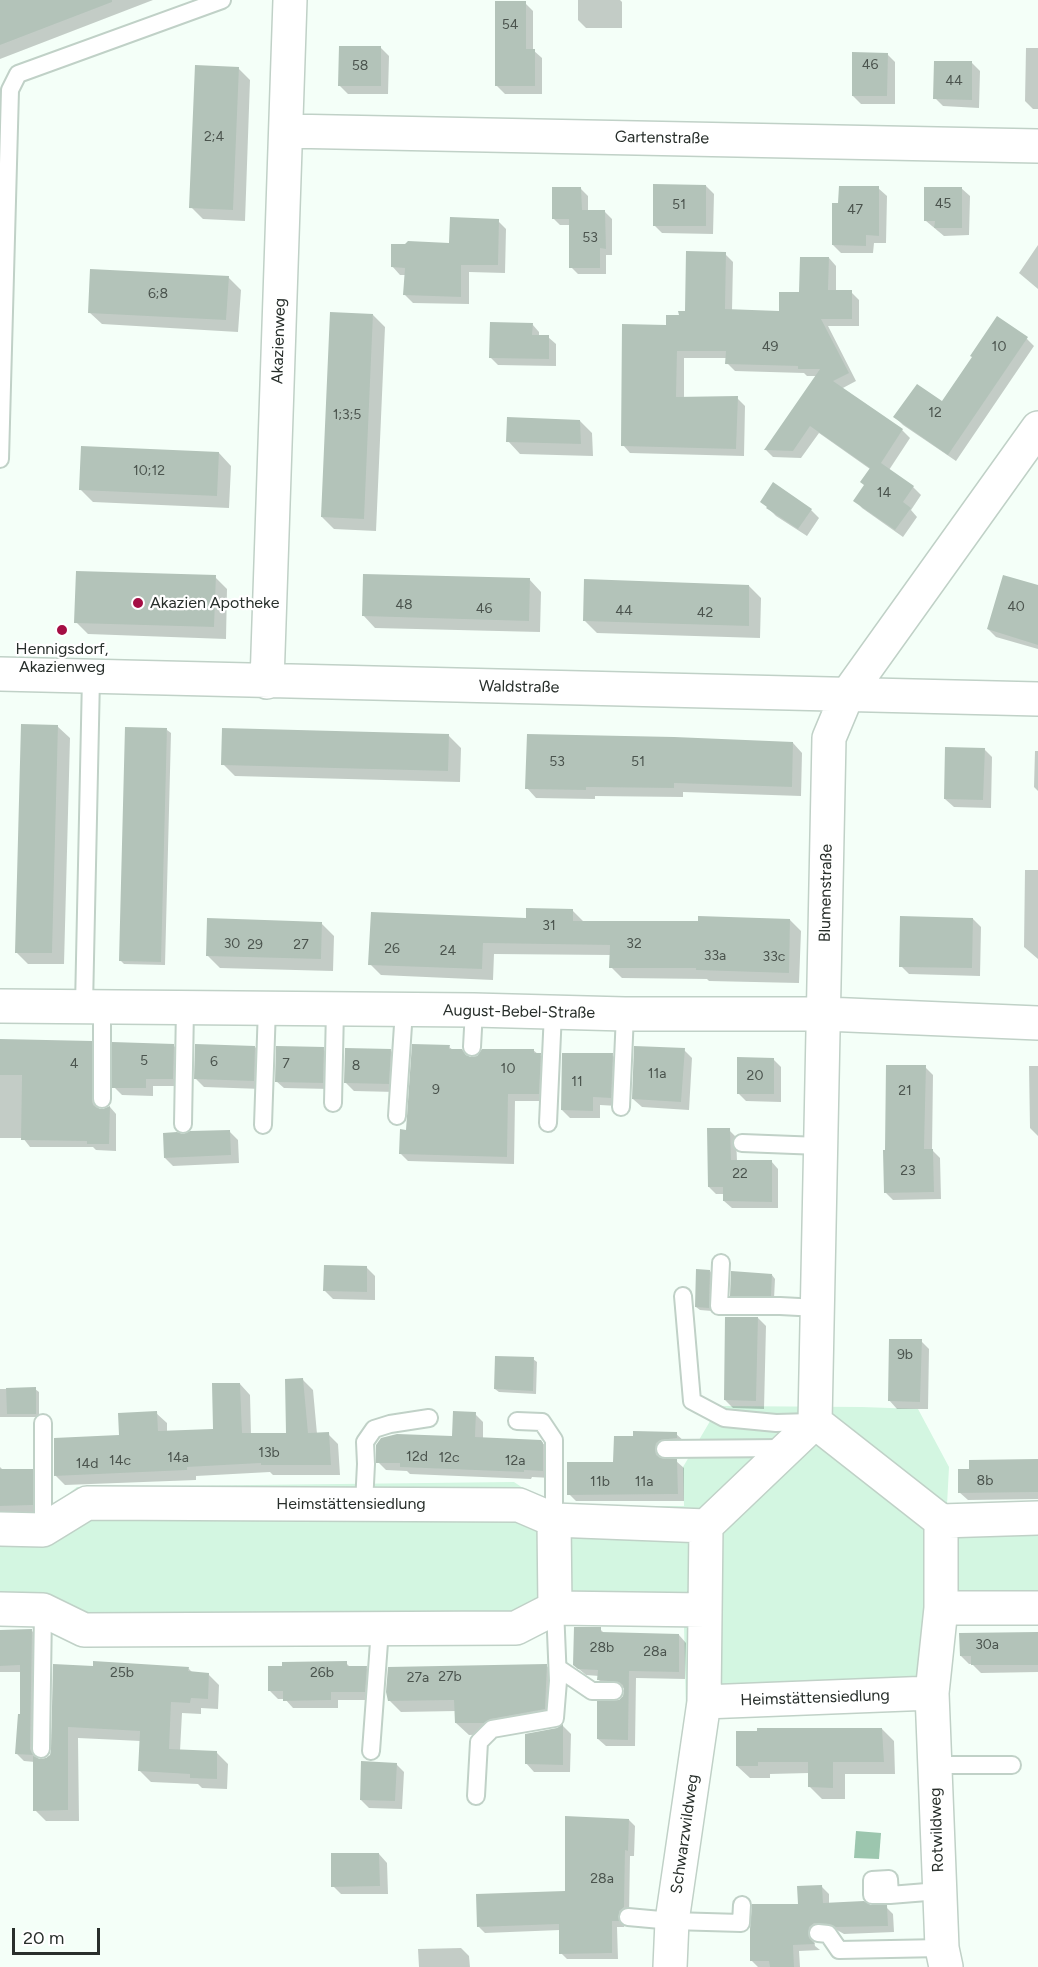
<!DOCTYPE html>
<html>
<head>
<meta charset="utf-8">
<style>
	body { margin:0 }
	#map { position:relative; width:1038px; height:1967px; overflow:hidden; background:#f4fff8; font-family:Figtree,sans-serif }
	canvas { display:block }
	.scale { position:absolute; left:12px; top:1928px; width:88px; height:27px; box-sizing:border-box; border:3px solid #282f2b; border-top:0; padding-left:8px; font-size:18px; line-height:21px; white-space:nowrap; color:#282f2b; -webkit-text-stroke:4px #fff; paint-order:stroke }
</style>
</head>
<body>
<div id="map">
<canvas width="1038" height="1967"></canvas>
<div class="scale">20 m</div>
</div>
<script>
const context = document.querySelector('canvas').getContext('2d');
context.lineJoin = 'round';
function paint(path, color) { context.fillStyle = color; context.fill(path, 'evenodd'); }
const shape = rows => new Path2D(rows.map(r => 'M' + r).join(''));
function trace(path, color, width, dash) { context.strokeStyle = color; context.lineWidth = width; context.lineCap = dash ? 'butt' : 'round'; context.setLineDash(dash || []); context.stroke(path); }
function write(font, color, halo, rows, align = 'center') {
  context.font = font + ' Figtree,sans-serif'; context.lineWidth = 4.5; context.setLineDash([]); context.textBaseline = 'middle'; context.strokeStyle = halo; context.fillStyle = color; for (const [text, x, y, turn = 0] of rows) {
    context.save(); context.translate(x, y); context.rotate((+turn || 0) * Math.PI / 180); context.textAlign = isNaN(turn) ? turn : align; if (halo) context.strokeText(text, 0, 0); context.fillText(text, 0, 0); context.restore();
  }
}
paint(shape([
	[719,1406,862,1407,918,1409,949,1467,947,1505,1038,1505,1038,1620,947,1619,946,1709,686,1715,684,1624,0,1618,0,1518,36,1519,77,1487,514,1482,550,1506,684,1506,683,1467]
]), '#d3f6e1');
paint(shape([
	[856,1831,881,1833,879,1859,854,1858]
]), '#9cc6ae');
paint(shape([
	[0,0,153,0,0,59],
	[578,0,620,0,622,2,622,28,586,28,578,20],
	[525,3,533,11,533,50,542,58,542,94,505,94,497,86],
	[381,48,389,56,388,94,348,94,339,85],
	[1026,48,1038,48,1038,109,1033,109,1025,101],
	[887,54,895,62,895,104,861,104,853,96],
	[972,63,980,71,979,108,943,106,935,98],
	[238,68,250,80,245,221,203,219,191,207],
	[706,186,714,194,713,234,662,233,654,225],
	[878,188,887,196,886,243,874,243,873,253,841,253,833,245],
	[961,188,970,196,969,235,944,236,926,221],
	[581,189,588,196,588,212,605,212,612,219,612,255,606,255,606,274,578,274,571,267,571,225,560,225,553,218],
	[498,221,506,229,505,273,469,272,469,304,413,303,405,295,406,275,400,275,392,266,450,244],
	[1038,245,1038,289,1019,273],
	[725,254,733,262,732,311,780,312,801,293,829,258,836,266,836,292,851,292,859,300,859,326,828,326,856,381,841,389,902,430,910,438,889,470,913,487,921,495,911,510,917,517,903,537,862,508,855,500,865,485,870,469,819,433,801,458,773,457,766,450,817,376,807,376,804,373,735,371,727,363,727,358,684,358,684,398,737,398,745,406,744,456,630,453,623,445,668,326,687,312],
	[228,277,241,290,238,332,102,324,89,312],
	[373,315,385,327,376,531,334,529,322,517],
	[997,318,1027,339,1034,346,956,461,903,425,895,417,942,403,974,358],
	[532,324,539,332,539,337,548,337,556,344,556,366,498,365,490,357],
	[580,421,592,433,593,456,520,454,508,441],
	[219,453,231,466,229,508,93,502,80,489],
	[768,508,811,510,819,518,807,536,776,516],
	[215,577,227,589,226,639,88,634,76,622],
	[529,579,541,592,540,632,375,628,363,615],
	[749,586,761,598,760,638,597,633,585,621],
	[1038,587,1038,649,996,637,988,629],
	[57,726,70,738,64,964,28,964,16,952],
	[167,730,171,733,165,965,124,964,120,960],
	[449,736,461,748,460,782,235,776,223,764],
	[793,743,802,753,801,796,683,792,683,797,595,796,595,799,536,798,527,788],
	[984,749,992,757,991,808,954,807,945,799],
	[1035,751,1038,751,1038,791,1034,787],
	[1025,870,1038,870,1038,959,1024,947],
	[572,910,583,921,699,923,790,920,801,931,799,983,709,981,707,979,622,978,611,967,611,955,494,954,493,980,381,975,370,964,527,920],
	[973,919,981,927,980,976,909,974,901,966],
	[321,923,334,936,333,971,220,968,208,956],
	[0,1041,91,1043,98,1050,99,1110,110,1107,116,1114,116,1151,96,1150,93,1147,30,1147,23,1138,0,1138],
	[173,1045,181,1053,181,1086,153,1086,153,1096,122,1095,114,1087],
	[255,1047,263,1055,262,1089,204,1087,196,1079],
	[449,1047,453,1050,469,1058,533,1050,548,1062,546,1101,515,1101,514,1164,408,1161,401,1154,408,1131],
	[323,1049,330,1056,330,1089,284,1088,276,1081],
	[390,1050,398,1058,396,1092,354,1091,345,1082],
	[684,1050,692,1058,689,1110,642,1107,633,1099],
	[612,1055,620,1063,618,1106,600,1105,600,1118,570,1118,562,1110],
	[773,1059,781,1067,781,1102,746,1101,738,1093],
	[1029,1066,1038,1066,1038,1136,1030,1128],
	[925,1067,933,1075,932,1150,940,1158,941,1199,893,1200,885,1192],
	[729,1130,736,1137,737,1161,771,1161,778,1169,778,1208,732,1208,724,1201,724,1194,716,1194,709,1187],
	[229,1131,238,1140,239,1163,173,1166,165,1158,183,1136],
	[367,1268,375,1276,375,1300,333,1299,325,1291],
	[710,1271,713,1275,712,1311,700,1310,696,1307],
	[772,1275,775,1279,774,1299,735,1299,732,1295],
	[758,1318,766,1326,764,1409,733,1408,725,1400],
	[921,1341,929,1349,928,1409,897,1409,889,1400],
	[533,1359,537,1362,536,1394,499,1392,495,1389],
	[303,1380,313,1390,317,1434,328,1434,338,1444,340,1475,273,1475,270,1472,196,1476,196,1480,65,1485,55,1475,156,1413,167,1423,167,1433,214,1430,240,1384,250,1395,251,1435,288,1434],
	[0,1389,35,1389,39,1392,39,1417,0,1417],
	[475,1414,483,1422,483,1439,541,1441,549,1450,551,1478,532,1477,531,1479,410,1474,407,1471,386,1470,378,1462,453,1438],
	[676,1434,684,1441,663,1451,661,1457,662,1460,676,1461,684,1468,684,1501,576,1501,569,1494,614,1463,615,1437],
	[1038,1461,1038,1499,968,1500,959,1492],
	[0,1467,4,1471,32,1470,40,1478,40,1513,0,1513],
	[600,1629,605,1634,679,1635,686,1643,685,1679,636,1678,635,1746,606,1746,598,1739,626,1692,625,1688,606,1687,599,1680,599,1676,586,1675,574,1665],
	[0,1631,32,1631,39,1638,38,1760,40,1761,51,1756,54,1666,188,1668,193,1673,208,1674,219,1685,218,1709,201,1708,201,1714,182,1713,180,1751,217,1753,228,1764,227,1789,202,1788,198,1784,151,1782,140,1771,141,1741,78,1738,79,1821,46,1821,35,1810,35,1762,24,1761,17,1754,22,1715,22,1672,0,1672],
	[1038,1634,1038,1672,981,1673,972,1664,969,1664,961,1656],
	[346,1663,351,1668,366,1668,374,1676,372,1700,338,1700,338,1708,293,1708,285,1699,278,1699,270,1691],
	[546,1665,558,1678,557,1721,496,1734,469,1735,456,1723,456,1711,401,1712,389,1700],
	[563,1726,571,1734,570,1772,534,1772,526,1763,557,1730],
	[882,1729,894,1741,895,1774,845,1774,845,1799,822,1799,810,1787,809,1773,770,1774,770,1778,750,1778,737,1766],
	[396,1764,404,1772,402,1809,369,1808,361,1800],
	[629,1820,635,1826,634,1856,630,1856,629,1914,625,1918,624,1927,617,1927,618,1959,567,1959,561,1953,560,1930,485,1933,479,1927,567,1893],
	[379,1854,387,1863,388,1894,341,1894,333,1886],
	[822,1887,829,1894,829,1904,886,1907,893,1914,894,1932,844,1934,837,1930,822,1930,816,1934,814,1940,815,1946,820,1950,799,1951,800,1967,758,1967,751,1960,799,1905],
	[461,1948,469,1956,470,1967,419,1967,418,1949]
]), '#0003');
paint(shape([
	[0,0,112,0,112,2,0,45],
	[495,1,526,1,526,49,535,49,535,86,495,86],
	[339,46,381,46,381,86,338,86],
	[852,52,888,53,887,96,852,96],
	[934,61,972,61,972,100,933,99],
	[195,65,239,67,233,210,189,208],
	[653,184,706,185,706,226,653,226],
	[839,186,879,186,879,236,866,235,866,246,832,245,832,203,838,203],
	[552,187,581,187,582,210,605,210,606,249,600,248,600,268,569,268,569,219,552,219],
	[924,187,962,187,962,228,934,228,935,221,924,221],
	[450,217,499,219,498,265,461,265,461,297,403,295,405,268,391,267,391,244,405,244,408,241,449,243],
	[686,251,726,252,725,309,779,311,779,292,799,292,800,257,829,257,828,290,852,290,852,319,821,319,849,373,833,381,903,429,881,463,914,486,903,502,911,508,895,530,853,501,864,485,860,482,870,468,810,426,793,451,764,450,820,369,798,369,798,366,725,364,726,351,677,351,676,397,738,396,736,449,621,446,622,324,666,325,666,315,679,315,678,311,685,311],
	[90,269,229,276,226,320,88,313],
	[330,312,373,314,364,519,321,517],
	[997,316,1028,337,948,455,893,417,917,384,942,401,972,357,970,356],
	[490,322,533,323,532,335,549,335,549,359,489,358],
	[507,417,580,420,581,444,506,442],
	[81,446,219,452,217,496,79,490],
	[773,482,812,509,798,529,766,508,767,507,760,502],
	[76,571,216,575,214,627,74,623],
	[363,574,530,578,529,621,362,616],
	[1003,575,1038,585,1038,645,987,629],
	[584,579,749,585,749,626,583,621],
	[21,724,58,725,52,953,15,953],
	[125,727,167,728,161,962,119,961],
	[222,728,449,734,448,771,221,765],
	[527,734,674,737,793,742,792,787,674,783,674,788,586,787,586,790,525,789],
	[945,747,985,748,983,800,944,799],
	[526,908,573,909,573,921,698,921,698,916,790,919,789,973,696,970,696,968,609,968,610,945,483,943,482,969,368,965,371,912,526,918],
	[900,916,973,918,972,968,899,967],
	[207,918,322,922,321,959,206,956],
	[0,1039,92,1041,92,1100,93,1105,97,1108,103,1109,110,1106,109,1144,87,1144,87,1141,21,1140,22,1075,0,1075],
	[112,1042,174,1044,173,1079,146,1079,146,1088,112,1088],
	[195,1044,255,1046,254,1081,194,1079],
	[412,1044,450,1045,449,1049,462,1049,466,1055,471,1057,477,1056,482,1049,534,1049,534,1053,541,1053,539,1094,508,1094,507,1157,399,1154,400,1129,406,1130],
	[276,1046,324,1047,323,1083,275,1082],
	[634,1046,685,1048,681,1102,632,1099],
	[345,1048,391,1049,389,1084,344,1083],
	[562,1053,613,1053,611,1098,593,1097,593,1111,561,1110],
	[737,1057,774,1058,774,1094,737,1094],
	[886,1065,926,1065,924,1149,933,1149,934,1192,884,1193,883,1150,885,1150],
	[707,1128,730,1128,731,1160,772,1160,772,1202,723,1201,723,1187,708,1187],
	[230,1130,231,1155,164,1158,163,1133,177,1132,183,1134,190,1131],
	[324,1265,367,1266,367,1292,323,1291],
	[696,1269,710,1270,709,1308,695,1307],
	[731,1271,772,1274,771,1296,730,1296],
	[725,1317,758,1317,756,1401,724,1400],
	[889,1339,922,1339,920,1402,888,1401],
	[495,1356,534,1357,533,1391,494,1389],
	[303,1378,308,1433,329,1432,331,1465,261,1465,261,1463,187,1467,187,1470,54,1476,54,1438,119,1435,118,1413,157,1411,158,1431,213,1429,212,1383,240,1383,242,1433,286,1433,285,1379],
	[36,1387,36,1414,7,1414,6,1388],
	[453,1411,476,1412,475,1437,541,1440,543,1443,543,1471,524,1470,524,1472,400,1467,400,1463,376,1463,376,1445,381,1438,397,1434,452,1436],
	[633,1431,677,1432,677,1438,660,1440,656,1443,655,1449,656,1455,660,1458,677,1459,678,1494,567,1495,567,1462,613,1462,614,1436,633,1436],
	[1038,1459,1038,1492,958,1493,958,1469,969,1469,969,1460],
	[0,1469,33,1469,33,1505,0,1506],
	[574,1627,601,1627,601,1632,679,1634,679,1672,629,1671,628,1740,597,1739,597,1701,619,1700,623,1696,624,1690,623,1685,619,1682,597,1680,598,1670,578,1669,573,1665],
	[32,1629,30,1749,33,1755,15,1754,18,1714,20,1714,20,1665,0,1666,0,1630],
	[1038,1632,1038,1665,971,1665,971,1656,960,1656,959,1633],
	[93,1661,189,1667,188,1671,209,1673,208,1699,191,1698,190,1703,171,1702,169,1749,217,1751,217,1779,190,1778,190,1774,138,1771,140,1731,68,1727,68,1810,33,1811,33,1756,40,1759,46,1758,50,1755,51,1750,53,1664,93,1666],
	[347,1661,347,1666,367,1666,365,1692,331,1692,331,1700,283,1701,283,1691,268,1691,268,1666,282,1666,282,1662],
	[547,1664,545,1709,490,1719,484,1723,455,1723,454,1700,388,1701,386,1692,388,1667],
	[563,1724,563,1765,525,1764,525,1734,557,1728],
	[757,1728,882,1728,884,1762,833,1762,833,1788,808,1787,808,1762,758,1762,758,1766,736,1766,736,1731,757,1731],
	[361,1761,397,1763,395,1801,360,1800],
	[565,1816,629,1819,628,1851,625,1850,624,1907,619,1911,619,1921,612,1921,612,1953,559,1954,559,1924,477,1927,476,1894,565,1891],
	[331,1853,379,1853,380,1886,331,1887],
	[822,1885,823,1903,864,1901,871,1905,887,1905,888,1926,836,1927,829,1924,814,1923,809,1927,808,1933,809,1938,815,1944,793,1945,794,1967,770,1967,769,1961,750,1961,750,1929,752,1904,798,1904,797,1886]
]), '#b3c3b9');
const service = shape([
	[0,459,10,90,18,74,222,0],
	[84,1006,91,677],
	[472,1047,474,1010],
	[102,1099,102,1006],
	[333,1103,335,1009],
	[621,1107,625,1014],
	[397,1116,404,1010],
	[548,1123,553,1012],
	[183,1124,185,1008],
	[263,1125,267,1007],
	[742,1143,820,1146],
	[721,1263,719,1306,780,1306,818,1308],
	[683,1296,692,1401,724,1418,776,1423,812,1422],
	[517,1421,542,1422,554,1440,554,1520],
	[665,1449,784,1448],
	[364,1504,366,1464,365,1442,374,1429,390,1424,429,1418],
	[43,1530,43,1423],
	[558,1668,592,1691,614,1691],
	[41,1749,43,1610],
	[371,1751,380,1629],
	[935,1765,1012,1765],
	[476,1796,479,1742,492,1729,555,1718,558,1681,555,1608],
	[890,1895,889,1879,872,1880,872,1895,890,1895,939,1891],
	[628,1917,672,1921,741,1923,742,1905],
	[818,1933,828,1934,839,1950,942,1948]
]);
const minor = shape([
	[286,131,1038,146],
	[0,674,1038,699],
	[267,682,290,0],
	[0,1006,474,1010,625,1014,825,1014,1038,1023],
	[815,1422,829,738,847,695,1038,428],
	[815,1422,941,1521,941,1608,932,1693,942,1948,946,1967],
	[554,1520,555,1608],
	[941,1521,1038,1518],
	[0,1529,43,1530,87,1503,519,1505,554,1520,706,1526],
	[941,1608,1038,1608],
	[0,1609,43,1610,84,1630,516,1628,555,1608,705,1610],
	[704,1702,932,1693],
	[670,1967,672,1921,704,1702,706,1526,815,1422]
]);
trace(service, '#c0d1c7', 20);
trace(minor, '#c0d1c7', 36);
trace(service, '#fff', 16);
trace(minor, '#fff', 33);
for (const [x, y, r, color] of [
	[138,603,6,"#a50e44"],
	[62,630,6,"#a50e44"]
]) { const dot = new Path2D(); dot.arc(x, y, r, 0, 2 * Math.PI); context.fillStyle = color; context.fill(dot); trace(dot, '#fff', 2); }
write('14px', '#4b544e', null, [
	["54",510,25],
	["46",870,65],
	["58",360,66],
	["44",954,81],
	["2;4",214,137],
	["45",943,204],
	["51",679,205],
	["47",855,210],
	["53",590,238],
	["6;8",158,294],
	["49",770,347],
	["10",999,347],
	["12",935,413],
	["1;3;5",347,415],
	["10;12",149,471],
	["14",884,493],
	["48",404,605],
	["40",1016,607],
	["46",484,609],
	["44",624,611],
	["42",705,613],
	["53",557,762],
	["51",638,762],
	["31",549,926],
	["30",232,944],
	["32",634,944],
	["29",255,945],
	["27",301,945],
	["26",392,949],
	["24",448,951],
	["33a",715,956],
	["33c",774,957],
	["5",144,1061],
	["6",214,1062],
	["4",74,1064],
	["7",286,1064],
	["8",356,1066],
	["10",508,1069],
	["11a",657,1074],
	["20",755,1076],
	["11",577,1082],
	["9",436,1090],
	["21",905,1091],
	["23",908,1171],
	["22",740,1174],
	["9b",905,1355],
	["13b",269,1453],
	["12d",417,1457],
	["14a",178,1458],
	["12c",449,1458],
	["14c",120,1461],
	["12a",515,1461],
	["14d",87,1464],
	["8b",985,1481],
	["11b",600,1482],
	["11a",644,1482],
	["30a",987,1645],
	["28b",602,1648],
	["28a",655,1652],
	["25b",122,1673],
	["26b",322,1673],
	["27b",450,1677],
	["27a",418,1678],
	["28a",602,1879]
]);
write('16px', '#282f2b', '#fff', [
	["Gartenstraße",662,138,1],
	["Akazienweg",279,341,-88],
	["Waldstraße",519,687,1],
	["Blumenstraße",826,893,-89],
	["August-Bebel-Straße",519,1012,1],
	["Heimstättensiedlung",351,1504],
	["Heimstättensiedlung",815,1698,-2],
	["Rotwildweg",937,1830,-92],
	["Schwarzwildweg",685,1834,-82]
]);
write('16px', '#282f2b', '#fff', [
	["Akazien Apotheke",150,603],
	["Hennigsdorf,",62,649,"center"],
	["Akazienweg",62,667,"center"]
], 'left');
</script>
</body>
</html>
